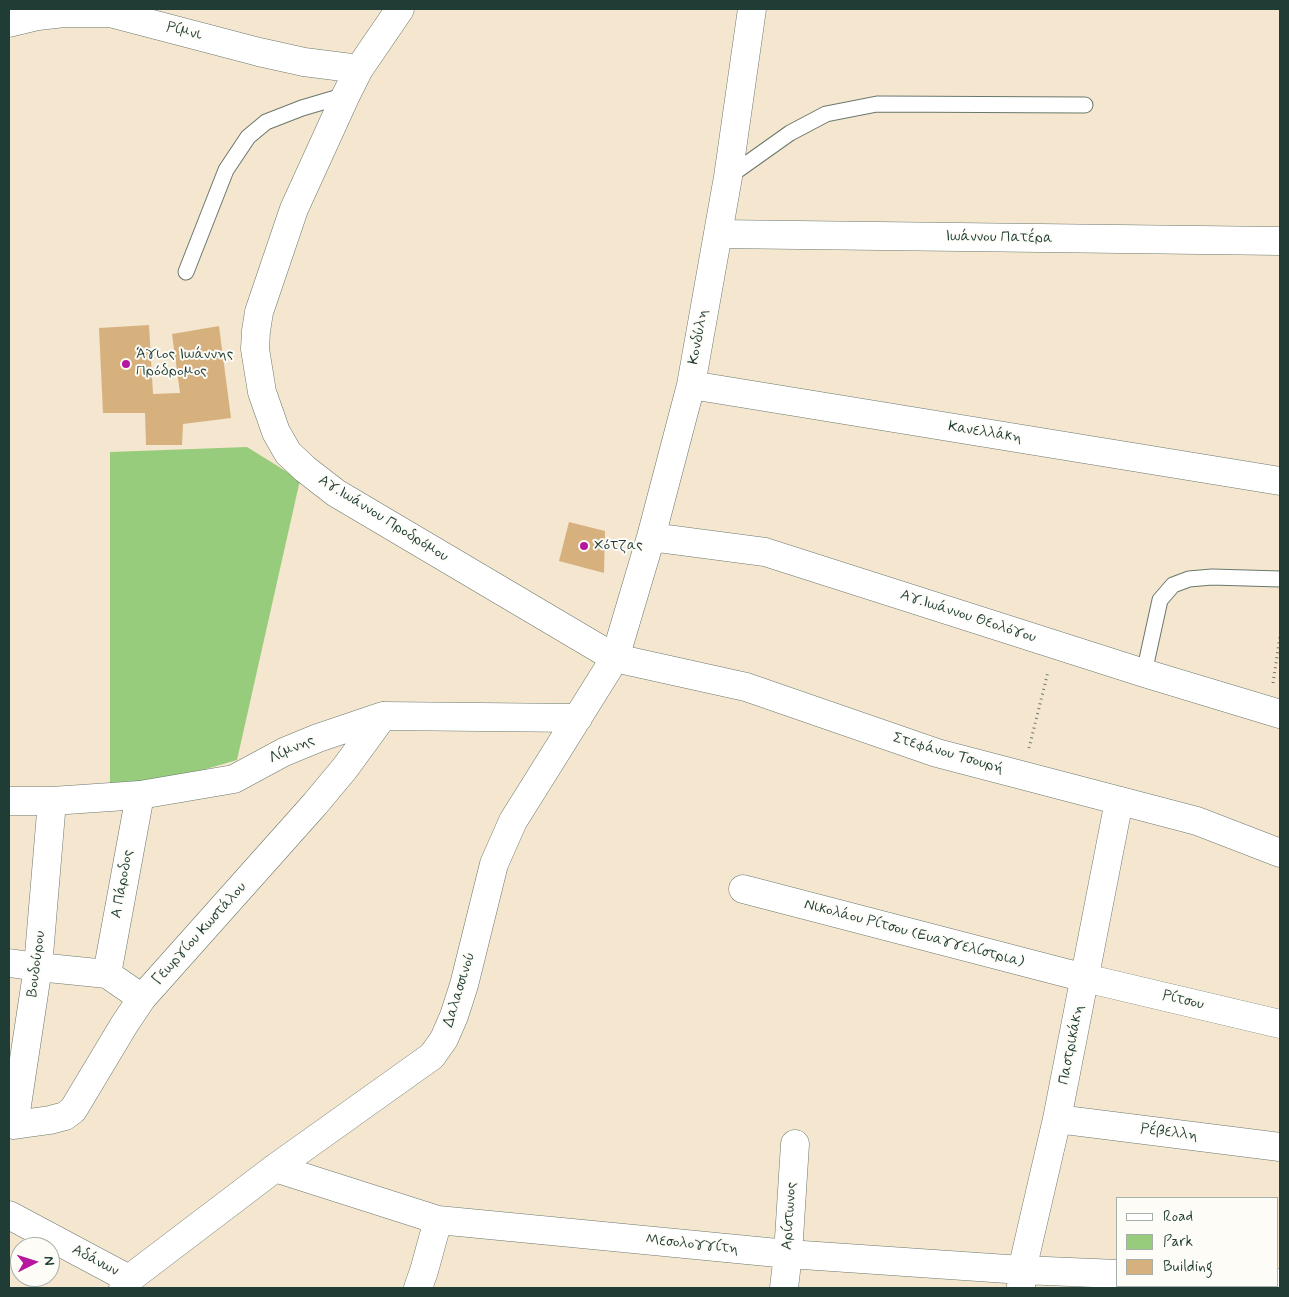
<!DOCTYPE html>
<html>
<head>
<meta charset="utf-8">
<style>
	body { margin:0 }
	#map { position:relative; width:1289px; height:1297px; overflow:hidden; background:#f5e6d0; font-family:Mynerve,sans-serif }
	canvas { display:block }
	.frame { position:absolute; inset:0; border:10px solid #1f3d34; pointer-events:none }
	.legend { position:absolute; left:1116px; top:1197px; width:162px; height:90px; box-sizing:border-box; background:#fdfcf7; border:1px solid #a4b0a9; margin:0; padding:6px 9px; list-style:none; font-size:15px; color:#1f3d34 }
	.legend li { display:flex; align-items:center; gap:10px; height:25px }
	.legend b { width:25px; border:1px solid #a4b0a9 }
	.north { position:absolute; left:10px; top:1237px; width:50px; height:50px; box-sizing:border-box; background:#fdfcf7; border:1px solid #a4b0a9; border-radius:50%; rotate:85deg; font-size:14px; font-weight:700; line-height:20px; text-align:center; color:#1f3d34 }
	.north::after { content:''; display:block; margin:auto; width:18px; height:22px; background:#b5179e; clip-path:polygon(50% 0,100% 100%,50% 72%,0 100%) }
</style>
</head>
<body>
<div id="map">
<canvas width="1289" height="1297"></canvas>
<div class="frame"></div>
<ul class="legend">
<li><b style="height:6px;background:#fff"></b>Road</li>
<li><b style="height:14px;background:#98cc7d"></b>Park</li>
<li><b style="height:14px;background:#d7b17d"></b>Building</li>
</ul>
<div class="north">N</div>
</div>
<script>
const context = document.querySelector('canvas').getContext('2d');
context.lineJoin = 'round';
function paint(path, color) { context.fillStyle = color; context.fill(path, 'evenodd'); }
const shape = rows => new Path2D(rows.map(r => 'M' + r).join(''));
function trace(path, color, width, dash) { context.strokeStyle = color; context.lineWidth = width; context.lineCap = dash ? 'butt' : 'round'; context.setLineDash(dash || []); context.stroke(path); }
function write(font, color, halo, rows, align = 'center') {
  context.font = font + ' Mynerve,sans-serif'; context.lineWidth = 4; context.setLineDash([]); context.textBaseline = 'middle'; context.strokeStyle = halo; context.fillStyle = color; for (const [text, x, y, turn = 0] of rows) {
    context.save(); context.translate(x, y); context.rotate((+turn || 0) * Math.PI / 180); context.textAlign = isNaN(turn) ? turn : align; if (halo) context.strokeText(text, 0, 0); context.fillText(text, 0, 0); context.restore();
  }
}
paint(shape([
	[247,447,300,480,237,760,110,797,110,452]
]), '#98cc7d');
paint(shape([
	[149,325,153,394,180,393,172,334,219,326,231,418,183,424,182,445,146,445,145,413,103,413,99,328],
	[569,522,605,531,604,573,559,561]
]), '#d7b17d');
const service = shape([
	[728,177,790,133,826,114,877,104,1085,105],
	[186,272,226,170,248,137,266,122,302,108,346,95],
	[1144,673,1160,600,1173,585,1189,579,1212,577,1280,579]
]);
const minor = shape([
	[718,234,1280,241],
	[691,385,1280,481],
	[651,537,765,552,1144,673,1280,714],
	[9,801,52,801,140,795,234,779,284,752,318,738,383,716,578,718],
	[743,889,1085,978,1280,1024],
	[9,963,38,967,107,974,142,998],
	[107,974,140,795],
	[1057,1119,1280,1147],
	[9,1124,14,1125,50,1120,65,1116,73,1110,124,1025,142,998,315,804,345,768,383,716],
	[14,1125,38,967,52,801],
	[275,1168,438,1220,788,1254,1022,1270,1118,1274],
	[9,1215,129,1279],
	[1278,1283,1280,1283],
	[1021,1287,1022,1270,1057,1119,1119,801],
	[123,1288,129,1279,275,1168,432,1056,444,1039,454,1016,464,985,494,864,513,821,615,658,651,537,691,385,728,177,752,9],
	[418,1288,424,1271,438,1220],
	[784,1288,788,1254,795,1144],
	[1134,1288,1134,1286]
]);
const tertiary = shape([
	[400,9,359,69,346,95,294,209,259,312,256,331,255,349,262,392,276,432,288,453,305,469,336,493,615,658,746,687,937,753,1197,821,1280,853],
	[9,23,38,16,64,13,110,13,259,52,304,62,359,69]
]);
trace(service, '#6a786b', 17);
trace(minor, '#6a786b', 29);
trace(tertiary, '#6a786b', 29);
trace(shape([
	[1273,683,1280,636],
	[1029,748,1048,672]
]), '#6a786b', 3, [1, 4]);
trace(service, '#fff', 15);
trace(minor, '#fff', 28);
trace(tertiary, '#fff', 28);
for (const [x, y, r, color] of [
	[126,364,5,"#b5179e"],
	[584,546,5,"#b5179e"]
]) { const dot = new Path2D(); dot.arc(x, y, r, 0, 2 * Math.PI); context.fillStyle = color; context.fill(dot); trace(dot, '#fdfcf7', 2); }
write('15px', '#1f3d34', '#fdfcf7', [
	["Ρίμνι",184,32,14],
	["Ιωάννου Πατέρα",999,238,1],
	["Κονδύλη",699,337,-80],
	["Κανελλάκη",985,433,9],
	["Αγ.Ιωάννου Προδρόμου",383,519,32],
	["Αγ.Ιωάννου Θεολόγου",968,617,18],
	["Λίμνης",292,750,-25],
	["Στεφάνου Τσουρή",948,754,16],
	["Α Πάροδος",123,884,-80],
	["Γεωργίου Κωστάλου",200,934,-48],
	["Νικολάου Ρίτσου (Ευαγγελίστρια)",914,934,15],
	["Βουδούρου",37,964,-83],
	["Δαλασσινού",460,990,-73],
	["Ρίτσου",1183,1001,13],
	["Παστρικάκη",1072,1045,-79],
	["Ρέβελλη",1169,1133,7],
	["Αρίστωνος",790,1216,-86],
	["Μεσολογγίτη",692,1245,6],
	["Αδάνων",95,1261,28]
]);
write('15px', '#1f3d34', '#fdfcf7', [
	["Άγιος Ιωάννης",136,355],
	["Πρόδρομος",136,372],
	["Χότζας",594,546]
], 'left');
</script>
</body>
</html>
